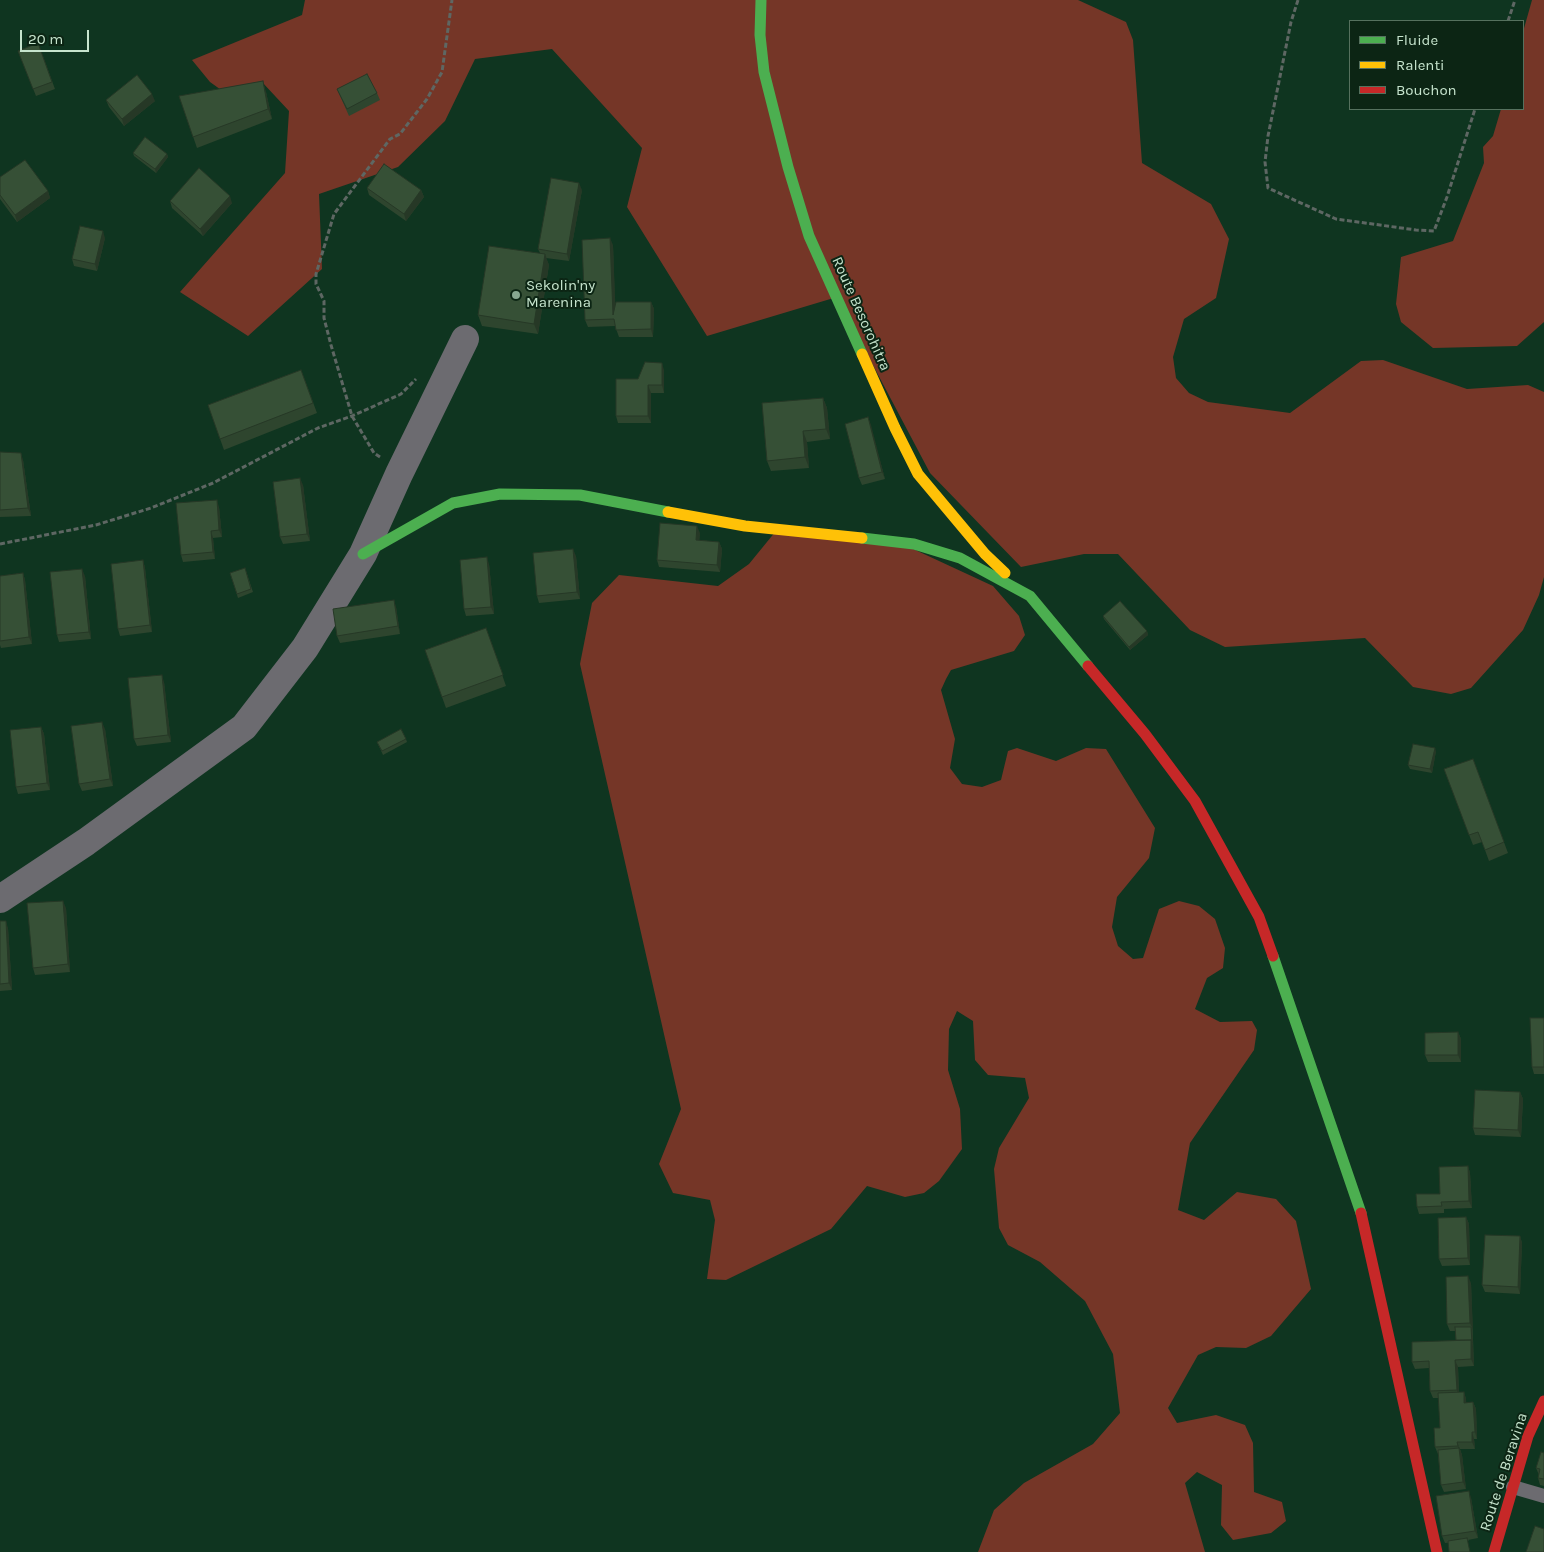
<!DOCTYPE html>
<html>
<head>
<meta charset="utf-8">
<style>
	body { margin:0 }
	#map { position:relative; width:1544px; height:1552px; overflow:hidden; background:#0f3520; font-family:Karla,sans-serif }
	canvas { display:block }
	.legend { position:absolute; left:1349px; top:20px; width:175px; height:90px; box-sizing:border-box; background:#0c2514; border:1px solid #56715e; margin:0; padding:6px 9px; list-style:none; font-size:15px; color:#c6e4cd }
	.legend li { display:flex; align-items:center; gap:10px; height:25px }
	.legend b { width:25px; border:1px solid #56715e }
	.scale { position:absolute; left:20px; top:30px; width:69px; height:22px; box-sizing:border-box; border:2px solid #c6e4cd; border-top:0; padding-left:6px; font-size:15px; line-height:18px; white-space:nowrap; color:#c6e4cd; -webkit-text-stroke:4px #0c2514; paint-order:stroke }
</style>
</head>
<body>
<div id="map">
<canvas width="1544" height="1552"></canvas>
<ul class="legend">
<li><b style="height:6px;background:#4caf50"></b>Fluide</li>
<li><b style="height:6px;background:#ffc107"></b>Ralenti</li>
<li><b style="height:6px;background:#c62828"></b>Bouchon</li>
</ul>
<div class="scale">20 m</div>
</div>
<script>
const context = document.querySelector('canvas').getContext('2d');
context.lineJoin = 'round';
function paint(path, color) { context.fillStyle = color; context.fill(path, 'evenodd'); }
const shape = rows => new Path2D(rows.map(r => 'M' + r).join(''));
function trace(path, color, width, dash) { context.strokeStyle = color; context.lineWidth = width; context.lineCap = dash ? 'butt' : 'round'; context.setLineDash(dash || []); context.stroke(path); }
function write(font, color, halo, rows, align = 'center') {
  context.font = font + ' Karla,sans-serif'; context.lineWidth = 4; context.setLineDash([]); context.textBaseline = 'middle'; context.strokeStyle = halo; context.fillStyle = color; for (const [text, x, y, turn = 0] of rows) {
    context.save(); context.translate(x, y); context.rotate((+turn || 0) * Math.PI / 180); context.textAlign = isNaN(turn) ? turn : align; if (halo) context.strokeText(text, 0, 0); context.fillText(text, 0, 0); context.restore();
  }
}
paint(shape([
	[305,0,1078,0,1126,22,1133,40,1142,163,1211,204,1229,239,1216,298,1184,319,1173,357,1176,378,1189,393,1208,402,1290,413,1361,361,1383,360,1467,389,1528,385,1544,392,1544,577,1539,595,1523,630,1471,688,1451,694,1413,687,1365,638,1225,647,1190,630,1118,554,1084,554,1021,567,930,473,837,297,707,336,627,207,642,148,552,49,475,59,445,121,398,167,319,194,322,269,248,336,180,292,285,173,289,111,262,82,231,97,210,82,192,60,302,15],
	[1532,0,1544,0,1544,322,1517,346,1433,348,1401,322,1396,304,1401,257,1453,241,1484,163,1483,147,1493,136,1501,109,1523,109,1523,32],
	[780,526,911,548,993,586,1019,616,1025,635,1014,651,951,670,946,679,941,690,955,739,950,768,962,784,982,787,1001,780,1008,751,1017,748,1056,761,1086,748,1106,749,1155,828,1149,858,1117,897,1112,927,1118,946,1133,959,1143,958,1159,909,1179,901,1199,906,1215,919,1225,948,1223,968,1207,978,1195,1009,1220,1022,1252,1021,1257,1030,1254,1050,1190,1143,1178,1210,1204,1220,1237,1192,1276,1199,1296,1221,1311,1289,1271,1336,1246,1348,1216,1347,1198,1355,1168,1408,1177,1423,1216,1415,1245,1425,1253,1443,1254,1492,1282,1502,1286,1521,1271,1533,1233,1540,1221,1525,1222,1485,1197,1472,1185,1483,1205,1552,978,1552,994,1510,1024,1483,1093,1444,1120,1413,1113,1354,1085,1301,1040,1262,1008,1245,999,1228,994,1169,999,1148,1029,1098,1025,1078,988,1075,975,1060,973,1021,957,1011,949,1029,948,1070,960,1109,962,1149,939,1181,924,1193,905,1197,867,1186,831,1229,726,1280,707,1279,715,1220,710,1200,673,1193,659,1164,681,1109,580,664,592,603,619,575,718,586,749,564]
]), '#753627');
trace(shape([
	[1298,0,1291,22,1268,136,1265,162,1268,188,1336,219,1416,230,1434,231,1447,197,1475,109],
	[1508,21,1515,0],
	[380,457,374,453,352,416,331,345,324,318,324,301,316,284,316,274,334,214,390,139,400,134,427,99,442,72,452,0],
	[0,544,96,525,151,508,213,483,318,428,352,416,401,394,416,379]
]), '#5e6763', 3, [5, 2.5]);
trace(shape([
	[1513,1487,1544,1496]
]), '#6c6b70', 14);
trace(shape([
	[0,899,86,842,244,727,305,648,363,554,399,474,465,339]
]), '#6c6b70', 28);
trace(shape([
	[761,0,760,35,764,72,788,167,809,236,862,354],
	[862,538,914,544,960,558,1030,596,1088,666],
	[363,554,453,503,500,494,580,495,668,512],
	[1273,956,1361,1213]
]), '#4caf50', 11);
trace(shape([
	[862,354,895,428,918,474,985,554,1005,573],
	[668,512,745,526,862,538]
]), '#ffc107', 11);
trace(shape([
	[1088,666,1145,734,1195,801,1259,917,1273,956],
	[1361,1213,1437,1552],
	[1494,1552,1528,1436,1544,1401]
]), '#c62828', 11);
paint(shape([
	[38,43,55,89,36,96,18,51],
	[337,89,377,93,380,100,349,116],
	[266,92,272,119,197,148,179,96],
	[106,100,155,101,124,126,109,107],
	[133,153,167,154,168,157,156,173,134,156],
	[0,177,48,191,50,198,17,222,0,199],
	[367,188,421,190,424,197,406,221,369,195],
	[582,190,569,261,546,258,549,265,538,334,482,326,478,315,540,253,538,249],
	[170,201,232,203,203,236,172,208],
	[105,238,97,271,74,266,72,259],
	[613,245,615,305,651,302,654,309,653,337,619,337,615,326,588,327,585,320],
	[301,370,317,413,224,450,208,405],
	[664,370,664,393,651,393,651,423,618,423,616,416,638,379],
	[823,398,827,408,830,439,807,442,809,468,771,471,767,461],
	[868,417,885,479,862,485,859,478],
	[0,452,23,460,31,516,0,517],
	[303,485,310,541,283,544,280,537],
	[219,507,222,537,213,538,215,559,183,562,181,555],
	[700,533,699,540,719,542,722,549,720,572,659,567,657,560],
	[576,556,580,599,539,603,537,596],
	[143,560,145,568,152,632,120,636,118,629],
	[489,564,494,614,466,616,464,609],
	[245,568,253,592,238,598,230,573],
	[23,573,25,580,32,644,1,648,0,645,0,576],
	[85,576,91,639,59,642,57,635],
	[396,607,400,634,340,643,337,636],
	[1103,616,1147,631,1148,635,1130,650,1104,619],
	[486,628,506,686,446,708,425,650],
	[164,682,171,742,137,746,134,739],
	[41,727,44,734,50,790,18,794,16,787],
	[105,729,113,786,82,791,79,784],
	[406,739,407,742,383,755,377,742],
	[1436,751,1432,773,1410,769,1408,765],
	[1473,759,1508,853,1489,861,1482,842,1473,845,1444,769],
	[66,908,70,972,35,975,33,968],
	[0,921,8,928,12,990,0,991],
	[1544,1018,1544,1074,1534,1074,1532,1067],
	[1458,1032,1461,1039,1461,1062,1428,1062,1425,1055],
	[1520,1092,1523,1099,1521,1137,1475,1135,1473,1128],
	[1468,1166,1470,1173,1472,1208,1444,1209,1444,1213,1419,1214,1417,1207,1440,1194],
	[1466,1217,1469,1224,1470,1265,1442,1266,1439,1259],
	[1520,1236,1522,1243,1520,1294,1485,1292,1482,1285],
	[1471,1283,1474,1366,1458,1367,1459,1392,1464,1392,1466,1399,1466,1403,1473,1402,1476,1409,1477,1439,1474,1439,1475,1449,1460,1449,1462,1455,1466,1489,1444,1492,1441,1485,1438,1454,1435,1447,1440,1428,1439,1398,1433,1398,1430,1391,1429,1368,1415,1369,1412,1362,1456,1340,1455,1331,1450,1331,1447,1324],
	[1544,1453,1544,1486,1540,1485,1538,1478,1539,1475,1536,1468],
	[1471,1498,1478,1538,1468,1540,1469,1541,1445,1543,1442,1536]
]), '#2e452e');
paint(shape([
	[263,81,266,92,272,119,268,109],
	[152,94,155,101,124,126,122,119],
	[167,154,168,157,156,173,155,169],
	[579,183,582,190,569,261,567,254],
	[421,190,424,197,406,221,404,214],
	[48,191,50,198,17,222,15,215],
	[230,196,232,203,203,236,200,229],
	[103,231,105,238,97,271,95,264],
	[610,238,613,245,616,322,613,315],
	[545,254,549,265,538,334,534,324],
	[651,302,654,309,653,337,651,329],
	[662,363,664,370,664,393,662,385],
	[648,385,651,393,651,423,648,416],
	[823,398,827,408,830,439,826,429],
	[868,417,871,425,885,479,882,472],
	[803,431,807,442,809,468,805,457],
	[21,453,23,460,31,516,28,508],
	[300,478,303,485,310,541,307,534],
	[217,500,219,507,222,537,219,530],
	[697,526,700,533,699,547,696,540],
	[211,531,213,538,215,559,213,552],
	[719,542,722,549,720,572,717,565],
	[573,549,576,556,580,599,577,592],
	[487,557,489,564,494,614,491,607],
	[143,560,145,568,152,632,150,625],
	[82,569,85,576,91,639,89,632],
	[23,573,25,580,32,644,29,637],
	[394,600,396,607,400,634,398,626],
	[1147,631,1148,635,1130,650,1129,647],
	[162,675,164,682,171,742,168,735],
	[102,722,105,729,113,786,110,779],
	[41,727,44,734,50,790,47,783],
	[1435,748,1436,751,1432,773,1430,769],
	[63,901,66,908,70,972,68,964],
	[6,921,8,928,12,990,9,983],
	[1458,1032,1461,1039,1461,1062,1458,1055],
	[1520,1092,1523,1099,1521,1137,1518,1130],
	[1468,1166,1470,1173,1472,1208,1469,1201],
	[1466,1217,1469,1224,1470,1265,1468,1258],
	[1520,1236,1522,1243,1520,1294,1518,1287],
	[1468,1276,1471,1283,1473,1330,1470,1323],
	[1471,1327,1472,1330,1474,1366,1471,1359],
	[1455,1360,1458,1367,1459,1397,1457,1390],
	[1464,1392,1466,1399,1467,1410,1464,1403],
	[1473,1402,1476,1409,1477,1439,1475,1432],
	[1472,1432,1474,1439,1475,1449,1472,1442],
	[1457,1442,1462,1455,1466,1489,1463,1482,1460,1453,1458,1446],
	[1469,1491,1471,1498,1478,1538,1475,1531]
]), '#263826');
const building = shape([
	[38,43,52,82,33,89,18,51,38,43],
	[367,74,377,93,347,109,337,89,367,74],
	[137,75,152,94,122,119,106,100,137,75],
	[263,81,268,109,193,137,179,96,263,81],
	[145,137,167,154,155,169,133,153,145,137],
	[25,160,48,191,15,215,0,195,0,177,25,160],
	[384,164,421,190,404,214,367,188,384,164],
	[199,168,230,196,200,229,170,201,199,168],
	[551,178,579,183,567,254,538,249,551,178],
	[80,226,103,231,95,264,72,259,80,226],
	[610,238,613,315,616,302,651,302,651,329,616,330,614,319,585,320,582,240,610,238],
	[489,246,545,254,534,324,478,315,489,246],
	[645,362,662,363,662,385,648,385,648,416,616,416,616,379,638,379,645,362],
	[301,370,313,403,220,439,208,405,301,370],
	[823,398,826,429,803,431,805,457,767,461,762,403,823,398],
	[868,417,882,472,859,478,845,424,868,417],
	[0,452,21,453,28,508,0,510,0,452],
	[300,478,307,534,280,537,273,482,300,478],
	[217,500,219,530,211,531,213,552,181,555,176,503,217,500],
	[660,523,697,526,696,540,719,542,717,565,657,560,660,523],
	[573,549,577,592,537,596,533,553,573,549],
	[487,557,491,607,464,609,460,560,487,557],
	[143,560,150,625,118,629,111,564,143,560],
	[245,568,251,589,237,594,230,573,245,568],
	[82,569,89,632,57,635,50,572,82,569],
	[23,573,29,637,0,641,0,576,23,573],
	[394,600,398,626,337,636,333,609,394,600],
	[1120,601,1147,631,1129,647,1103,616,1120,601],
	[486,628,503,675,442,697,425,650,486,628],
	[162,675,168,735,134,739,128,678,162,675],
	[102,722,110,779,79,784,71,726,102,722],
	[41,727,47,783,16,787,10,730,41,727],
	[401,729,406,739,382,751,377,742,401,729],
	[1413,744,1435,748,1430,769,1408,765,1413,744],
	[1473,759,1504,842,1485,850,1478,832,1469,835,1444,769,1473,759],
	[63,901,68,964,33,968,27,903,63,901],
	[0,921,6,921,9,983,0,984,0,921],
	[1530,1018,1544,1018,1544,1067,1532,1067,1530,1018],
	[1458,1032,1458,1055,1425,1055,1425,1033,1458,1032],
	[1475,1090,1520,1092,1518,1130,1473,1128,1475,1090],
	[1468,1166,1469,1201,1441,1202,1442,1206,1417,1207,1416,1194,1440,1194,1439,1167,1468,1166],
	[1466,1217,1468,1258,1439,1259,1438,1218,1466,1217],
	[1485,1235,1520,1236,1518,1287,1482,1285,1485,1235],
	[1468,1276,1470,1323,1447,1324,1446,1277,1468,1276],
	[1455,1327,1471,1327,1472,1343,1471,1340,1456,1340,1455,1327],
	[1471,1340,1471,1359,1455,1360,1457,1390,1430,1391,1429,1361,1412,1362,1412,1342,1471,1340],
	[1464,1392,1464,1403,1473,1402,1475,1432,1472,1432,1472,1442,1457,1442,1458,1446,1435,1447,1434,1428,1440,1428,1438,1393,1464,1392],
	[1459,1448,1463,1482,1441,1485,1438,1450,1459,1448],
	[1541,1452,1544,1453,1544,1479,1538,1478,1540,1469,1536,1468,1541,1452],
	[1469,1491,1475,1531,1442,1536,1436,1496,1469,1491],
	[1535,1526,1544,1529,1544,1552,1526,1552,1535,1526],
	[1467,1538,1470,1552,1449,1552,1448,1541,1467,1538]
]);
paint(building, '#365036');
trace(building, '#263826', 1);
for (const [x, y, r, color] of [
	[516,295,5,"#86a790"]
]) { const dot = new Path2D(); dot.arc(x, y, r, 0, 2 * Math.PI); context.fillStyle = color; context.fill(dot); trace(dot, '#0c2514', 2); }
write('15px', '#c6e4cd', '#0c2514', [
	["Sekolin'ny",526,286],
	["Marenina",526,303]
], 'left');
write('15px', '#c6e4cd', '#0c2514', [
	["Route Besorohitra",861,314,66],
	["Route de Beravina",1504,1472,-72]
]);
</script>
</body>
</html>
